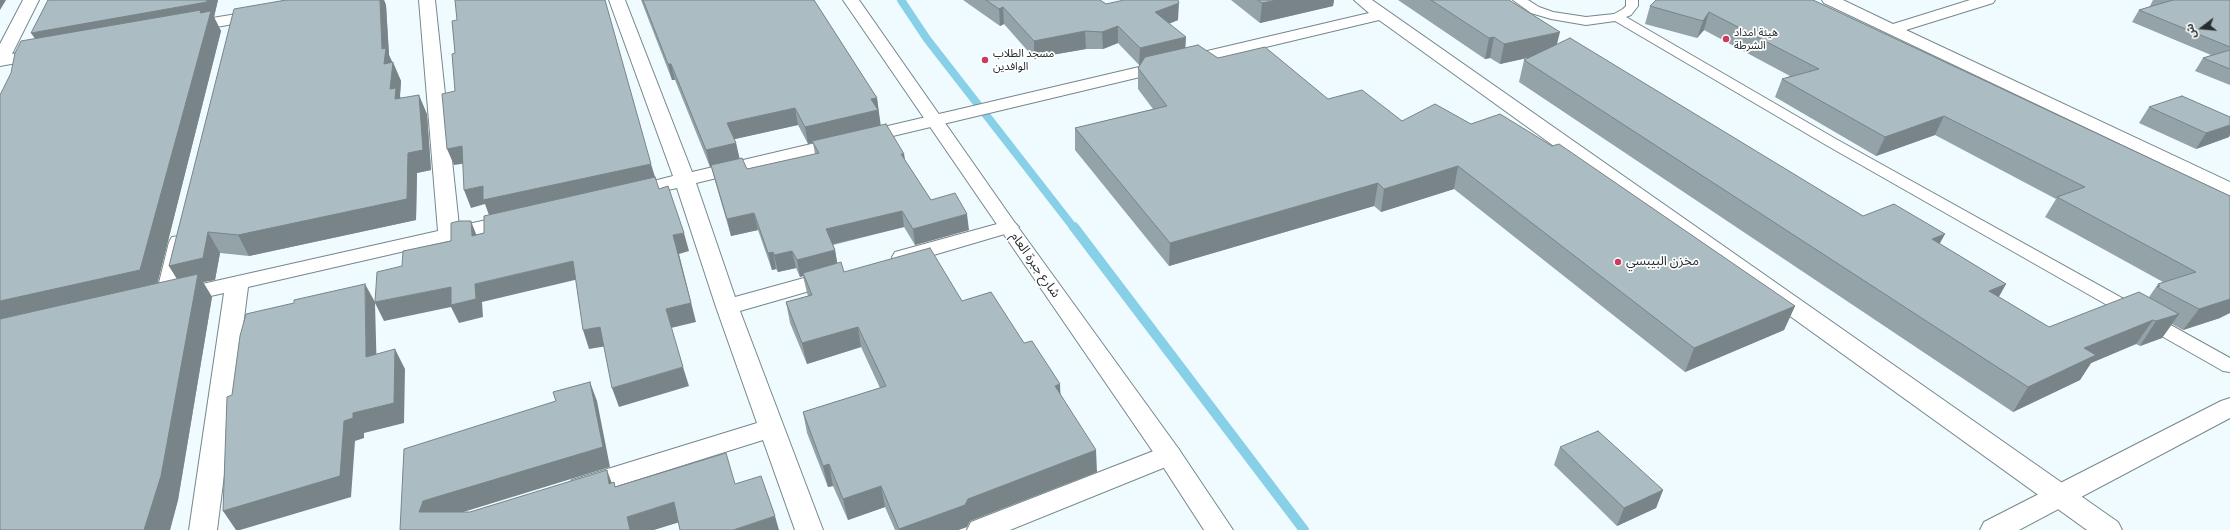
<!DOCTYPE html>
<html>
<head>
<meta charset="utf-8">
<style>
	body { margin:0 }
	#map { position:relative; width:2230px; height:530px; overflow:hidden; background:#f0fbff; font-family:"Archivo Narrow","Noto Sans Arabic",sans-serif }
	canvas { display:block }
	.north { position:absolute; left:2182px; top:8px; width:40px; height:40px; -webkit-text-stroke:3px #fff; paint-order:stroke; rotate:254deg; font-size:11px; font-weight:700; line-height:16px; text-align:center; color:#272e30 }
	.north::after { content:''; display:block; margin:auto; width:14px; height:18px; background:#272e30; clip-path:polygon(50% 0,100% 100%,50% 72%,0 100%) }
</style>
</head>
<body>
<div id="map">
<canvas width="2230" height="530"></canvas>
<div class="north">ش</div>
</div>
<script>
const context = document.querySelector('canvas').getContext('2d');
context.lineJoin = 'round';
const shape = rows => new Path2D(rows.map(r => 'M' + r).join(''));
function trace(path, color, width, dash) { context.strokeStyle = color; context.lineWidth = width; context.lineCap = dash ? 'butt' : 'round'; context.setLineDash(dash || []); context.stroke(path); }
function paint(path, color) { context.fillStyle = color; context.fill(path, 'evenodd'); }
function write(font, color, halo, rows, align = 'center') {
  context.font = font + ' "Archivo Narrow","Noto Sans Arabic",sans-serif'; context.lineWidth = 3.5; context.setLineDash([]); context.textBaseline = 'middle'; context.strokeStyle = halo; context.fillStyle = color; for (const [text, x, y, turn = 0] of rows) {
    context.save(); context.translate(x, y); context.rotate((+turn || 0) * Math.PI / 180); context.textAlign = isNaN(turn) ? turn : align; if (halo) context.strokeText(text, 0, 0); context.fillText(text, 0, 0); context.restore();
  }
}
trace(shape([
	[901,0,927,39,1074,228]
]), '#87d0e7', 8);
trace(shape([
	[1074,227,1304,530]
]), '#87d0e7', 10);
const service = shape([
	[1513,0,1528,0,1539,7,1553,12,1586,17,1614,14,1623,9,1626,6,1626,0,1638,0,1638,6,1631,15,1626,17,1836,139,2230,358,2230,372,2223,371,1826,145,1615,21,1586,25,1551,19,1531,13,1513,0]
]);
const minor = shape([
	[23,0,39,0,12,54,44,48,50,49,53,53,50,57,0,66,0,44,23,0],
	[419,0,435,0,459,226,514,214,521,216,524,220,521,224,514,226,248,287,217,530,189,530,224,293,179,303,175,302,166,306,158,304,155,299,169,242,172,237,180,236,188,237,191,242,180,289,438,231,419,0],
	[609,0,625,0,692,172,1369,13,1354,0,1372,0,2118,522,2122,530,2087,530,1379,20,696,183,735,297,833,270,841,272,844,277,841,282,740,311,823,530,795,530,763,440,582,497,572,494,568,487,572,480,757,423,716,307,677,188,629,199,622,197,619,193,622,189,673,176,609,0],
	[1822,0,1843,0,1893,24,1970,0,1995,0,1993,3,1906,30,2230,182,2230,196,1824,3,1822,0],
	[261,10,267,12,269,15,267,18,188,32,182,30,180,27,182,24,188,22,261,10],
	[1008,221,1015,223,1019,227,1015,231,903,264,895,262,892,257,895,252,1008,221],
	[1169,445,1178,448,1182,455,1178,462,1010,530,967,530,971,522,1169,445]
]);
const tertiary = shape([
	[2230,398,2230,418,2019,530,1980,530,1984,522,2221,401,2230,398]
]);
const secondary = shape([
	[843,0,859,0,1015,223,1178,448,1233,530,1204,530,1160,462,843,0]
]);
trace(service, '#76878c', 2);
trace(minor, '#76878c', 2);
trace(tertiary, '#76878c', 2);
trace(secondary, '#76878c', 2);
paint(service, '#fff');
paint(minor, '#fff');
paint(tertiary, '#fff');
paint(secondary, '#fff');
paint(shape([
	[48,0,218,0,214,17,221,31,157,284,177,279,169,266,286,0,384,0,386,5,389,55,401,81,400,96,400,98,427,114,431,170,417,173,416,220,249,256,220,253,215,280,203,282,212,297,178,500,170,530,0,530,35,39],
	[641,0,814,0,877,98,880,125,904,154,905,160,931,200,969,230,915,245,904,227,833,245,835,250,837,263,844,272,962,301,1024,343,1061,395,1097,472,970,521,967,527,958,530,895,530,885,507,848,520,833,486,828,487,807,433,803,412,880,388,861,347,807,364,790,323,786,302,808,296,807,293,803,276,800,277,796,268,778,272,776,269,772,270,758,230,731,236,715,181,711,167,710,167,675,80,672,80],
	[798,125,808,144,813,143,815,154,747,169,739,158,736,143,734,139],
	[963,0,1100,0,1106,4,1178,20,1169,24,1185,48,1218,58,1328,99,1402,121,1795,306,1784,330,1685,372,1454,189,1381,212,1374,206,1169,266,1075,150,1075,128,1153,109,1138,89,1138,68,1140,66,1118,43,1103,49,1086,49,1034,58,1004,24,1000,26],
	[1231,0,1334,0,1333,6,1260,23],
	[1398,0,1509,0,1556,45,1863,216,1940,244,2006,284,1999,297,2049,327,2149,297,2158,284,2163,282,2045,217,2056,199,1935,135,1876,156,1775,97,1782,79,1790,76,1704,30,1697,38,1645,24,1650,6,1813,0,2230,196,2220,318,2183,330,2172,324,2162,338,2140,346,2136,344,2091,363,2080,380,2013,412,1519,82,1524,60,1530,57,1500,64,1490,58,1485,59],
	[2153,0,2230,0,2230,85,2195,71,2203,58,2211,55,2132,22,2139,10,2151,6,2150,6],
	[2149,107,2229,137,2196,149,2139,123],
	[1560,447,1663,490,1656,508,1617,526,1554,465]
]), '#93a3a8');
paint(shape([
	[0,0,6,0,0,10],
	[207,0,218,0,214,17,221,31,155,293,0,329,0,301,41,47,31,33],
	[380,0,384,0,386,5,389,55,393,64,393,62,401,81,400,96,404,108,404,119,390,89,384,64,382,49],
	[1277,0,1334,0,1333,6,1260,23,1262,3],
	[1179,3,1178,20,1155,29,1155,12],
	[1003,7,1004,24,1000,26,999,9],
	[1709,12,1704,30,1697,38,1703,21],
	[1118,26,1118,43,1103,49,1102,32],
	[1085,31,1086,49,1034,58,1034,41],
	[1560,32,1555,52,1500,64,1504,44],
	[1186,37,1185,55,1139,66,1140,48],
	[1494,37,1490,58,1485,59,1489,38],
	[668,64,671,64,675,80,672,80],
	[419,95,427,114,431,170,417,173,416,220,249,256,238,235,408,153],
	[877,98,881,127,812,141,813,143,808,144,805,127,871,99],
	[795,108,798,125,731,140,727,123],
	[1944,116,1935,135,1876,156,1885,137],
	[2230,125,2230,135,2229,137,2196,149,2206,133],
	[736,143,740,160,710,167,706,150],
	[462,146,468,163,454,165,447,149],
	[901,154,904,154,906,170],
	[651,164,656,180,490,218,485,204,471,208,464,190,483,186],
	[1458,166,1454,189,1381,212,1384,189],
	[1378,183,1374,206,1169,266,1170,243],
	[902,211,904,227,829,245,826,229],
	[754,213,758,230,731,236,727,219],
	[967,214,969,230,915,245,913,229],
	[471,221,478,239,472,236],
	[208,232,220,253,215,280,203,282,212,297,178,500,170,530,144,530,182,287,169,266],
	[684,233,689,251,679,254,696,322,671,328,666,309,673,235],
	[1945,234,1932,258,1932,239],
	[835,250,838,267,803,273,803,276,800,277,797,260],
	[792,251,796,268,778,272,774,255],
	[773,252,776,269,772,270,768,253],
	[573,261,579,279,482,302,483,317,459,323,451,307,384,321,375,303,377,377,366,357,365,284,375,302,451,287,475,284],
	[2006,284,1992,308,1989,291],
	[2230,299,2230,313,2220,318,2183,330,2199,309],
	[1795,306,1784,330,1685,372,1694,348],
	[2179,314,2162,338,2140,346,2156,321],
	[2153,320,2136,344,2091,363,2080,380,2013,412,2028,387,2084,348],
	[600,327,607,346,589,349,583,330],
	[858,327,861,347,807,364,802,343],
	[395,349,405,369,404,423,364,433,364,438,355,441,351,497,240,530,236,530,223,511,353,413],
	[683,367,689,386,619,407,612,388],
	[590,382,597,401,610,467,434,521,419,512,423,501],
	[1060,384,1061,405,1055,386],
	[1096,450,1097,472,970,521,967,527,958,530,899,530,899,529,968,499],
	[829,464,833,486,828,487,823,466],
	[607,470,614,489,609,484],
	[881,486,885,507,848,520,843,499],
	[1663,490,1656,508,1617,526,1624,508],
	[674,502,680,522,654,530,630,530,627,517],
	[775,516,779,530,733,530]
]), '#788488');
const building = shape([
	[48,0,207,0,207,2,31,33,48,0],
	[286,0,380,0,382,49,386,48,384,64,393,62,390,89,396,88,395,99,419,95,423,150,408,153,407,199,238,235,208,232,203,258,169,266,234,9,286,0],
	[455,0,605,0,651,164,483,200,483,186,464,190,462,146,447,149,442,94,455,91,452,54,455,53,452,21,457,20,455,0],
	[643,0,814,0,877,98,871,99,878,110,805,127,795,108,727,123,736,143,706,150,671,64,668,64,643,0],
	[986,0,1100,0,1106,4,1124,0,1178,0,1179,3,1155,12,1186,37,1140,48,1118,26,1102,32,1085,31,1034,41,1003,7,999,9,986,0],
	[1258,0,1277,0,1262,3,1258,0],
	[1431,0,1509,0,1560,32,1504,44,1494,37,1489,38,1431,0],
	[1656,0,1813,0,2230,196,2230,299,2199,309,2157,287,2160,286,2158,284,2196,272,2057,197,2085,187,1944,116,1885,137,1782,79,1819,69,1709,12,1703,21,1650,6,1656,0],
	[2173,0,2230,0,2230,47,2139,10,2173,0],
	[201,10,200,13,211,11,140,270,0,301,0,95,11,73,15,53,21,41,201,10],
	[1570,38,1863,216,1894,204,1945,234,1932,239,2006,284,1989,291,2049,327,2139,292,2179,314,2156,321,2153,320,2084,348,2096,355,2028,387,1524,60,1570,38],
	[1198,45,1218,58,1265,47,1328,99,1362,90,1402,121,1435,104,1471,124,1500,114,1552,146,1559,144,1795,306,1694,348,1458,166,1384,189,1378,183,1170,243,1075,128,1167,106,1138,68,1145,57,1198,45],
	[2230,50,2230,69,2203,58,2230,50],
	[2182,96,2230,117,2230,125,2206,133,2149,107,2182,96],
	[886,124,904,154,901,154,931,200,955,193,967,214,913,229,902,211,826,229,835,250,797,260,792,251,774,255,773,252,768,253,754,213,727,219,711,165,742,158,747,169,819,153,812,141,886,124],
	[655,177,659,189,668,186,684,233,673,235,691,303,666,309,683,367,612,388,600,327,583,330,573,261,475,284,476,299,451,305,451,287,375,302,377,272,402,266,403,251,451,241,451,223,459,221,471,221,472,236,484,233,484,216,655,177],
	[930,248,962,301,991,292,1024,343,1032,341,1060,384,1055,386,1096,450,968,499,965,505,899,529,881,486,843,499,829,464,823,466,803,412,886,386,858,327,802,343,786,302,812,295,803,273,841,262,844,272,930,248],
	[198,274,161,476,144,530,0,530,0,319,198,274],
	[365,284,366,357,395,349,394,403,353,413,353,418,344,421,340,476,223,511,227,397,232,395,240,336,246,314,294,303,294,300,365,284],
	[590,382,603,447,423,501,419,512,470,512,607,470,609,484,614,482,615,487,726,453,735,484,761,476,775,516,733,530,680,530,674,502,627,517,630,530,400,530,404,449,556,401,553,392,590,382],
	[1598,431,1663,490,1624,508,1560,447,1598,431]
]);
paint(building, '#abbdc3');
trace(building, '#788488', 1);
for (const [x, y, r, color] of [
	[1726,39,4,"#ca3b5e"],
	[985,60,4,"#ca3b5e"],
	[1618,262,4,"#ca3b5e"]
]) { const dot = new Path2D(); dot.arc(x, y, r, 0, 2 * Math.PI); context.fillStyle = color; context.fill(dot); trace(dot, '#fff', 1.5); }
write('11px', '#272e30', '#fff', [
	["هيئة امداد",1734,33],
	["الشرطة",1734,46],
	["مسجد الطلاب",993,54],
	["الوافدين",993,67]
], 'left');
write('13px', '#272e30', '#fff', [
	["مخزن البيبسي",1626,262]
], 'left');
write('13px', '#272e30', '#fff', [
	["شارع جبرة العام",1035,265,55]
]);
</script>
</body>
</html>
